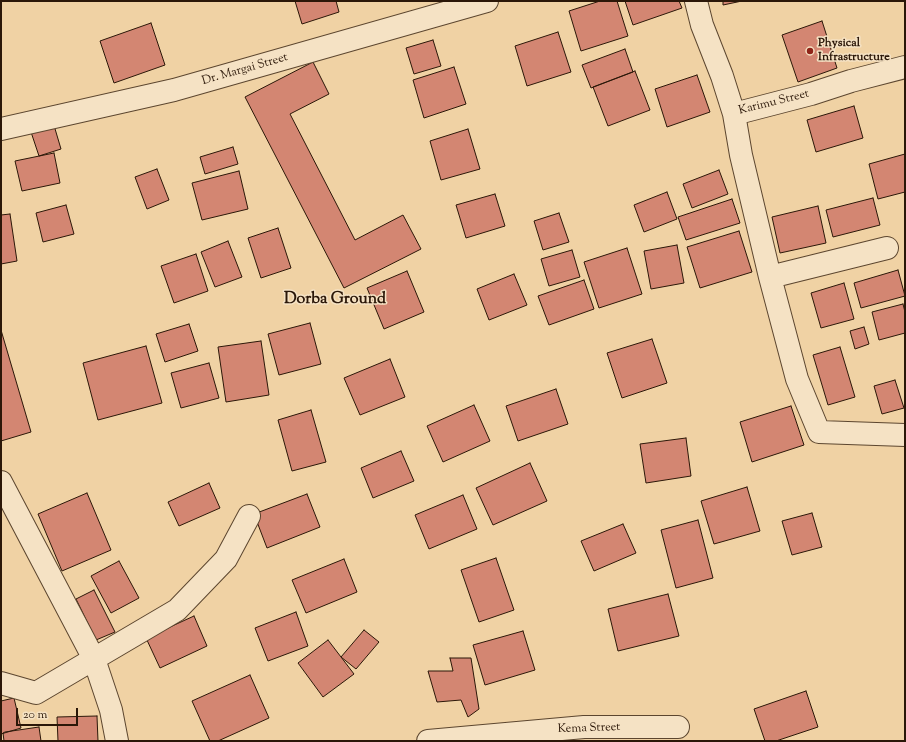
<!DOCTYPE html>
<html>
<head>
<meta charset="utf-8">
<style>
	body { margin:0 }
	#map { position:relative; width:906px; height:742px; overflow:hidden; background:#f0d2a4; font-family:"Sorts Mill Goudy",serif }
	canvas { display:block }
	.frame { position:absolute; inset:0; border:2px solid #2b1708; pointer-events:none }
	.scale { position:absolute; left:16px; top:708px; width:62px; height:18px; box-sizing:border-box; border:2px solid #2b1708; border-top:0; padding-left:5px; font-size:12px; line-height:14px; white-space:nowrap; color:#2b1708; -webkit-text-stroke:3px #f5e2c4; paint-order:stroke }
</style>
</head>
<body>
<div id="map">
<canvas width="906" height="742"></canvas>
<div class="frame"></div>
<div class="scale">20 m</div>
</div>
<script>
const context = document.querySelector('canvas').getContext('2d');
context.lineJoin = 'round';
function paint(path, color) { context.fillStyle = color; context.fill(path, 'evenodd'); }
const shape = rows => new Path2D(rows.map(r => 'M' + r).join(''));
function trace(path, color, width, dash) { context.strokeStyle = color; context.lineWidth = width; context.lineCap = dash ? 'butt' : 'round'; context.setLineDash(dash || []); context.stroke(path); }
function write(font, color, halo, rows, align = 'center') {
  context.font = font + ' "Sorts Mill Goudy",serif'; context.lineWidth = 3; context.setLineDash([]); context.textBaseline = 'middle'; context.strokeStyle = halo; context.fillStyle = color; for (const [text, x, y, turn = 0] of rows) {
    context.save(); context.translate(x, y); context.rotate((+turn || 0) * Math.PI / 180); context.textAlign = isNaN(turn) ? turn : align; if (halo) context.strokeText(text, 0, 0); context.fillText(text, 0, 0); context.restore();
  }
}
const building = shape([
	[295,1,336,1,339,12,302,24,295,1],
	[600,1,617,1,628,36,581,51,569,11,600,1],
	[625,1,679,1,682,8,633,25,625,1],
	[723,1,742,1,723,5,723,1],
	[822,21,837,68,798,82,782,35,822,21],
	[151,23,165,65,114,83,100,41,151,23],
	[558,32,571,72,527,86,515,46,558,32],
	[433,40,441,66,414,74,406,48,433,40],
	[625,49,633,72,591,88,582,65,625,49],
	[313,62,329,94,290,114,355,240,403,215,421,249,344,288,245,97,313,62],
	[454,67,466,104,424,118,413,80,454,67],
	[635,71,650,110,608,126,593,87,635,71],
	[697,75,710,112,667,127,655,89,697,75],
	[854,106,863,138,816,152,807,120,854,106],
	[53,122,61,149,39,156,30,129,53,122],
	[468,129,480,169,441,180,430,141,468,129],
	[233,147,238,164,205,174,200,157,233,147],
	[54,153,60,183,22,191,15,161,54,153],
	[905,154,905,192,878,199,869,164,905,154],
	[157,169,169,200,147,209,135,177,157,169],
	[719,170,728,194,692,208,683,184,719,170],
	[239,171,248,209,202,220,192,183,239,171],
	[667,192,677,219,644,232,634,205,667,192],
	[495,194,505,226,466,238,456,205,495,194],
	[873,198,880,225,833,237,826,210,873,198],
	[732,199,740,223,686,240,678,217,732,199],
	[66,205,74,234,43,242,36,213,66,205],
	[818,206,826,243,780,253,772,217,818,206],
	[559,213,569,242,543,250,534,221,559,213],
	[10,214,17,261,1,264,1,215,10,214],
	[278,228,291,268,261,278,248,238,278,228],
	[739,231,752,272,700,288,687,247,739,231],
	[228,241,242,277,215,287,201,252,228,241],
	[677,245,684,283,651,289,644,251,677,245],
	[627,248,642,294,599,308,584,262,627,248],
	[572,250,580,277,549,286,541,259,572,250],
	[196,254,208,291,174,303,161,266,196,254],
	[898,270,905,296,861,308,854,283,898,270],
	[407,271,424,312,384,329,367,288,407,271],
	[514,274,527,305,489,320,477,289,514,274],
	[584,280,594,309,549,325,538,296,584,280],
	[844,283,854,319,821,328,811,293,844,283],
	[903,304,905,312,905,333,879,340,872,312,903,304],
	[310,323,321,364,279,375,268,334,310,323],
	[189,324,198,351,165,362,156,334,189,324],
	[864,327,869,344,855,349,850,331,864,327],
	[1,330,31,432,1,441,1,330],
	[652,339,667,383,622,398,607,353,652,339],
	[261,341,269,395,226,402,218,347,261,341],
	[146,346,162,403,98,420,83,363,146,346],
	[840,347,855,397,828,405,813,355,840,347],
	[390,359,405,397,360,415,344,378,390,359],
	[209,363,219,398,181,408,171,373,209,363],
	[895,380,904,408,882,414,874,386,895,380],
	[556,389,568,424,518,441,506,406,556,389],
	[474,405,490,441,443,462,427,426,474,405],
	[791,406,804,445,752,462,740,422,791,406],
	[311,410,326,462,292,471,278,420,311,410],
	[686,438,691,476,646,483,640,444,686,438],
	[401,451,414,481,373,498,361,468,401,451],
	[530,463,547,501,493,525,476,488,530,463],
	[209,483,220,508,179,526,168,502,209,483],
	[747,487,760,531,714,544,701,501,747,487],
	[87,493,111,550,62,571,38,514,87,493],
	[307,494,320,527,267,548,254,514,307,494],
	[463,495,477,529,429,549,415,515,463,495],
	[812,513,822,547,792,555,782,521,812,513],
	[698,520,713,578,676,588,661,530,698,520],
	[623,524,636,553,594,571,581,541,623,524],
	[496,558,514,610,479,622,461,570,496,558],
	[344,559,357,592,306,613,292,580,344,559],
	[119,561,139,598,111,613,91,576,119,561],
	[94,590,115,632,96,640,76,599,94,590],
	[668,594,679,636,618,651,608,609,668,594],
	[296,612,308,646,268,661,255,628,296,612],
	[194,616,207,646,160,668,146,638,194,616],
	[364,630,379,642,356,669,341,657,364,630],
	[523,631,535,670,485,685,473,645,523,631],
	[328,640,354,674,323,697,298,663,328,640],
	[450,658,471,658,479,709,468,717,461,700,437,702,428,671,453,671,450,658],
	[250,675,269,718,218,741,210,741,192,701,250,675],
	[806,691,818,727,776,741,765,741,754,709,806,691],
	[14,698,21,728,1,734,1,701,14,698],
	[97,716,98,741,58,741,57,717,97,716],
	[39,727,41,741,4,741,3,733,5,732,39,727]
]);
paint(building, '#d38672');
trace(building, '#2b1708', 1);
const minor = shape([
	[696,1,702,25,722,76,734,114,811,94,851,81,905,67],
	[734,114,741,155,770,277,797,379,819,432,905,435],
	[1,129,174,90,487,1],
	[770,277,887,248],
	[1,482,94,659,111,710,117,741],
	[1,683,36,693,177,610,226,559,249,516],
	[428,741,584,727,678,727]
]);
trace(minor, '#5c462f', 24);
trace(minor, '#f5e2c4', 22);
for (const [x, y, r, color] of [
	[810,51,4,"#8f2418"]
]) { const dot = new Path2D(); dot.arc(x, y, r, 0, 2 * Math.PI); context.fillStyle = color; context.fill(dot); trace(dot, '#f5e2c4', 1.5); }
write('bold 12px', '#2b1708', '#f5e2c4', [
	["Physical",818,44],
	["Infrastructure",818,58]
], 'left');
write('12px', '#2b1708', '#f5e2c4', [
	["Dr. Margai Street",245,70,-16],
	["Karimu Street",774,103,-14],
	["Kema Street",589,729,-2]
]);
write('bold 16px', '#2b1708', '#f5e2c4', [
	["Dorba Ground",335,300]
]);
</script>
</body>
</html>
